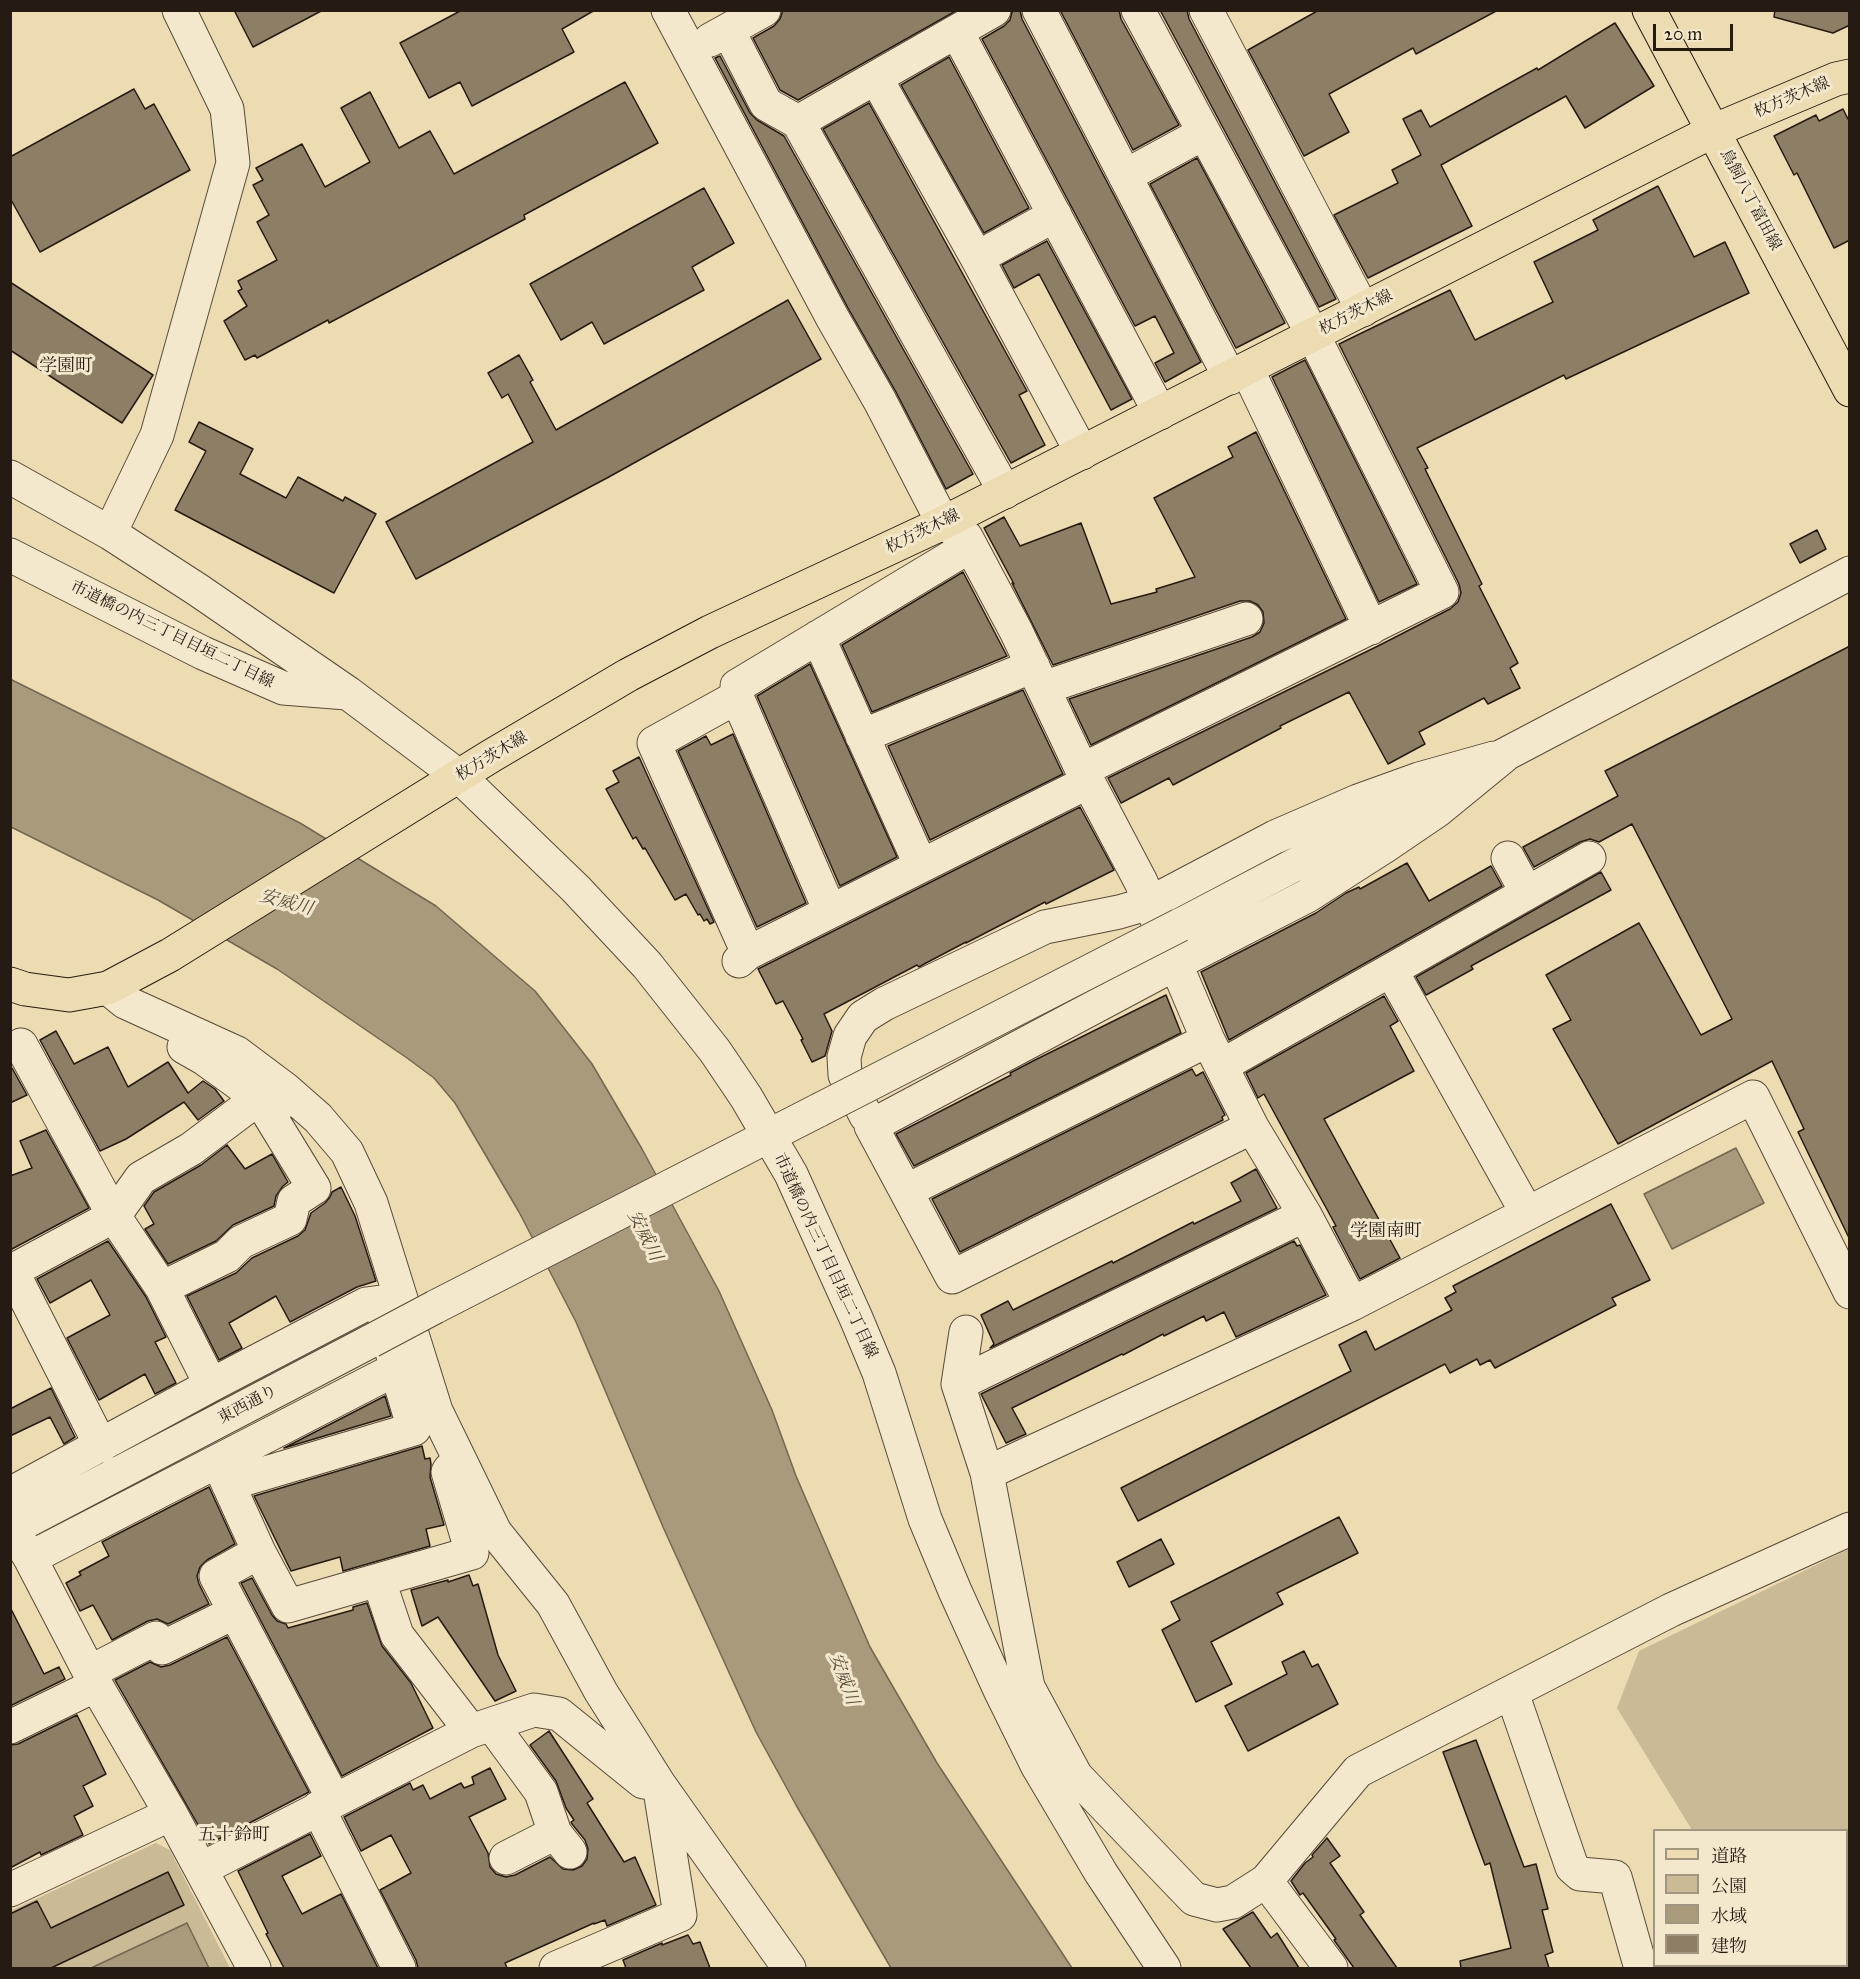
<!DOCTYPE html>
<html>
<head>
<meta charset="utf-8">
<style>
	body { margin:0 }
	#map { position:relative; width:1860px; height:1979px; overflow:hidden; background:#eddbb1; font-family:"IM FELL Great Primer","Noto Serif JP",serif }
	canvas { display:block }
	.frame { position:absolute; inset:0; border:12px solid #251b13; pointer-events:none }
	.legend { position:absolute; left:1653px; top:1829px; width:195px; height:138px; box-sizing:border-box; background:#f3e8cc; border:2px solid #a19682; margin:0; padding:8px 10px; list-style:none; font-size:18px; color:#251b13 }
	.legend li { display:flex; align-items:center; gap:12px; height:30px }
	.legend b { width:30px; border:2px solid #a19682 }
	.scale { position:absolute; left:1653px; top:24px; width:80px; height:27px; box-sizing:border-box; border:3px solid #251b13; border-top:0; padding-left:8px; font-size:18px; line-height:21px; white-space:nowrap; color:#251b13; -webkit-text-stroke:4px #f3e8cc; paint-order:stroke }
</style>
</head>
<body>
<div id="map">
<canvas width="1860" height="1979"></canvas>
<div class="frame"></div>
<ul class="legend">
<li><b style="height:8px;background:#eddbb1"></b>道路</li>
<li><b style="height:16px;background:#cbba96"></b>公園</li>
<li><b style="height:16px;background:#a99a7b"></b>水域</li>
<li><b style="height:16px;background:#8d7f65"></b>建物</li>
</ul>
<div class="scale">20 m</div>
</div>
<script>
const context = document.querySelector('canvas').getContext('2d');
context.lineJoin = 'round';
function paint(path, color) { context.fillStyle = color; context.fill(path, 'evenodd'); }
const shape = rows => new Path2D(rows.map(r => 'M' + r).join(''));
function trace(path, color, width, dash) { context.strokeStyle = color; context.lineWidth = width; context.lineCap = dash ? 'butt' : 'round'; context.setLineDash(dash || []); context.stroke(path); }
function write(font, color, halo, rows, align = 'center') {
  context.font = font + ' "IM FELL Great Primer","Noto Serif JP",serif'; context.lineWidth = 6; context.setLineDash([]); context.textBaseline = 'middle'; context.strokeStyle = halo; context.fillStyle = color; for (const [text, x, y, turn = 0] of rows) {
    context.save(); context.translate(x, y); context.rotate((+turn || 0) * Math.PI / 180); context.textAlign = isNaN(turn) ? turn : align; if (halo) context.strokeText(text, 0, 0); context.fillText(text, 0, 0); context.restore();
  }
}
paint(shape([
	[1849,1549,1849,1968,1776,1968,1775,1966,1846,1966,1846,1830,1692,1830,1617,1708,1639,1651],
	[156,1843,170,1850,230,1968,11,1968,10,1911]
]), '#cbba96');
const water = shape([
	[10,679,300,823,436,906,535,991,592,1064,642,1149,719,1291,772,1410,796,1476,870,1647,937,1763,1072,1968,891,1968,796,1805,756,1732,663,1527,576,1322,519,1212,455,1103,434,1078,407,1058,277,969,158,900,11,827,10,679],
	[1736,1148,1764,1203,1672,1249,1644,1194,1736,1148],
	[187,1923,209,1968,91,1968,187,1923]
]);
paint(water, '#a99a7b');
trace(water, '#746751', 1.5);
const building = shape([
	[234,10,323,10,253,47,234,10],
	[462,10,595,10,562,29,574,52,472,106,460,82,429,98,400,43,462,10],
	[783,10,953,10,954,12,798,100,780,90,753,38,774,26,780,19,783,10],
	[1016,10,1020,10,1022,19,1201,362,1165,382,1155,363,1174,353,1155,316,1135,326,982,39,1004,26,1010,20,1012,12,1016,10],
	[1060,10,1119,10,1121,19,1179,125,1133,150,1060,10],
	[1160,10,1187,10,1189,19,1336,299,1319,307,1160,10],
	[1319,10,1498,10,1416,54,1413,48,1329,94,1349,132,1304,156,1248,50,1319,10],
	[1775,10,1850,10,1850,25,1833,33,1774,17,1775,10],
	[1615,23,1654,86,1585,128,1566,96,1441,165,1472,226,1368,278,1334,215,1398,183,1392,170,1421,155,1403,119,1421,110,1430,127,1537,68,1538,70,1615,23],
	[720,56,750,113,757,120,784,136,973,474,946,489,896,392,848,308,715,58,720,56],
	[949,57,1029,208,984,233,901,85,949,57],
	[625,82,658,143,524,215,525,219,329,323,328,320,257,358,255,355,245,360,224,321,247,306,238,291,242,289,238,281,277,260,257,222,269,215,253,185,263,180,256,168,302,144,325,187,370,162,341,108,370,92,399,148,430,131,454,174,625,82],
	[134,89,145,109,154,104,190,170,40,252,10,198,10,157,134,89],
	[869,103,1027,391,1019,395,1045,445,1011,463,823,129,869,103],
	[1843,109,1850,123,1850,240,1834,248,1797,173,1794,175,1774,136,1816,115,1819,121,1843,109],
	[1197,158,1285,323,1236,348,1150,184,1197,158],
	[1658,186,1694,257,1725,242,1749,293,1566,379,1564,375,1417,448,1428,468,1425,469,1482,584,1479,586,1518,663,1510,668,1520,688,1488,704,1484,698,1419,732,1425,744,1388,764,1349,692,1280,726,1281,728,1173,785,1169,778,1121,803,1108,778,1380,645,1450,609,1458,602,1461,593,1459,584,1339,344,1450,290,1475,340,1553,302,1534,262,1598,230,1593,220,1658,186],
	[704,188,734,243,692,267,704,290,604,344,592,322,561,340,530,284,704,188],
	[1047,241,1132,399,1111,410,1039,274,1014,288,1002,265,1047,241],
	[10,282,153,375,122,423,10,350,10,282],
	[788,300,821,359,607,478,416,579,386,522,533,442,508,394,502,398,488,373,519,355,533,380,530,382,556,430,788,300],
	[1305,360,1417,584,1379,602,1272,377,1305,360],
	[199,422,253,449,240,474,286,498,298,477,343,501,345,497,376,514,334,593,175,510,206,451,189,442,199,422],
	[1256,432,1346,619,1091,745,1069,699,1252,637,1260,632,1264,623,1263,612,1258,605,1250,601,1240,601,1053,665,1012,583,1014,584,984,528,1004,517,1020,546,1081,523,1111,604,1157,592,1156,589,1195,577,1154,498,1233,457,1228,447,1256,432],
	[1817,530,1826,549,1800,563,1790,544,1817,530],
	[963,572,1007,656,872,712,842,645,963,572],
	[1850,646,1850,1240,1798,1132,1804,1129,1772,1061,1618,1144,1553,1029,1571,1020,1546,975,1639,923,1701,1035,1732,1019,1632,824,1599,842,1590,839,1580,842,1534,867,1523,847,1618,796,1605,771,1850,646],
	[810,664,897,857,840,886,757,696,810,664],
	[1023,690,1063,774,930,840,888,746,1023,690],
	[733,734,806,903,757,927,678,751,706,736,711,745,733,734],
	[639,757,714,922,710,924,707,919,704,921,700,914,698,915,686,894,675,900,645,848,643,849,636,837,633,839,606,789,619,782,613,771,639,757],
	[1080,807,1114,870,1046,904,1045,902,966,943,966,942,926,963,919,967,917,965,824,1014,832,1031,825,1056,812,1062,801,1040,803,1039,783,1001,776,1004,758,969,1080,807],
	[1407,863,1429,901,1491,866,1502,886,1229,1040,1201,972,1316,913,1346,893,1359,887,1360,889,1407,863],
	[1601,872,1611,890,1471,966,1473,969,1426,995,1416,977,1601,872],
	[1166,995,1181,1033,914,1166,896,1134,1011,1075,1010,1073,1035,1060,1166,995],
	[1384,996,1398,1021,1390,1026,1414,1071,1324,1119,1400,1258,1360,1279,1333,1227,1336,1226,1264,1094,1258,1098,1246,1073,1384,996],
	[56,1031,74,1064,108,1047,128,1087,168,1062,188,1093,203,1081,215,1089,224,1101,198,1120,184,1102,126,1139,100,1151,40,1040,56,1031],
	[12,1068,27,1095,10,1103,10,1069,12,1068],
	[1192,1069,1196,1076,1203,1072,1225,1115,1222,1117,1223,1120,960,1252,932,1199,1192,1069],
	[46,1130,89,1208,10,1250,10,1176,32,1168,20,1141,46,1130],
	[227,1145,245,1169,272,1154,288,1182,283,1186,276,1196,274,1206,233,1225,216,1241,168,1264,145,1229,154,1224,144,1206,154,1192,201,1165,227,1145],
	[1256,1169,1277,1208,990,1348,994,1344,981,1315,1008,1301,1013,1310,1112,1261,1113,1263,1193,1222,1194,1224,1241,1201,1231,1183,1256,1169],
	[341,1187,355,1216,376,1281,357,1287,290,1322,276,1296,229,1323,242,1348,219,1360,187,1296,236,1273,252,1258,298,1236,305,1230,311,1213,325,1203,330,1197,332,1192,341,1187],
	[1611,1204,1650,1280,1612,1298,1616,1305,1495,1368,1490,1360,1480,1365,1477,1359,1450,1373,1445,1364,1138,1521,1121,1488,1351,1371,1339,1345,1366,1331,1375,1350,1452,1310,1445,1298,1456,1292,1453,1286,1611,1204],
	[108,1241,146,1297,166,1337,155,1342,176,1383,155,1394,145,1374,99,1400,67,1338,110,1315,91,1280,50,1303,37,1279,108,1241],
	[1294,1241,1297,1246,1300,1245,1326,1295,1236,1337,1224,1312,1206,1321,1204,1316,1164,1336,1163,1334,1123,1355,1122,1354,1012,1408,1026,1434,1006,1443,981,1394,1294,1241],
	[51,1388,75,1437,64,1444,50,1417,10,1436,10,1409,51,1388],
	[385,1396,391,1416,284,1448,385,1396],
	[422,1446,425,1459,430,1458,431,1464,430,1477,444,1525,426,1529,430,1546,343,1571,340,1557,291,1571,254,1496,422,1446],
	[209,1487,235,1544,207,1560,200,1567,197,1576,199,1584,209,1604,168,1624,157,1619,148,1621,112,1640,93,1605,80,1611,66,1583,81,1575,79,1572,109,1556,102,1542,209,1487],
	[1339,1517,1358,1553,1277,1593,1283,1604,1211,1642,1232,1684,1196,1702,1162,1630,1180,1620,1171,1602,1339,1517],
	[1161,1539,1174,1564,1129,1587,1117,1562,1161,1539],
	[469,1575,473,1586,478,1584,498,1655,516,1691,495,1701,438,1617,422,1626,411,1590,448,1580,448,1582,469,1575],
	[252,1578,272,1615,277,1621,286,1624,288,1628,353,1610,353,1607,367,1603,382,1646,411,1683,433,1728,342,1776,241,1583,252,1578],
	[10,1607,44,1674,59,1667,65,1679,10,1706,10,1607],
	[227,1637,309,1792,209,1844,115,1680,150,1662,161,1667,170,1665,227,1637],
	[1304,1651,1312,1667,1318,1664,1338,1704,1248,1751,1225,1706,1287,1674,1282,1662,1304,1651],
	[77,1715,106,1774,83,1786,93,1806,74,1816,83,1835,41,1855,40,1852,10,1868,10,1745,18,1744,77,1715],
	[549,1731,593,1799,587,1803,624,1862,635,1857,656,1905,607,1926,605,1920,594,1924,594,1923,505,1963,507,1968,418,1968,416,1960,380,1890,411,1873,391,1835,361,1851,344,1817,410,1783,413,1790,423,1785,430,1799,461,1783,464,1788,474,1784,472,1777,490,1768,506,1799,469,1817,488,1853,490,1867,496,1874,506,1877,515,1875,550,1857,563,1869,573,1870,582,1866,587,1859,588,1849,585,1840,572,1824,571,1822,574,1820,566,1808,556,1781,530,1745,549,1731],
	[1476,1740,1524,1867,1536,1864,1548,1909,1542,1910,1553,1952,1545,1955,1549,1968,1461,1968,1460,1961,1511,1948,1490,1863,1485,1865,1443,1752,1476,1740],
	[310,1834,321,1856,282,1876,302,1914,341,1894,378,1968,284,1968,266,1934,268,1933,238,1871,310,1834],
	[1327,1838,1340,1856,1330,1863,1364,1912,1360,1915,1397,1968,1354,1968,1334,1940,1336,1939,1303,1893,1300,1895,1291,1881,1305,1863,1313,1857,1312,1855,1327,1838],
	[168,1872,184,1905,51,1968,10,1968,10,1914,37,1901,51,1928,168,1872],
	[1253,1912,1271,1938,1277,1933,1299,1968,1251,1968,1223,1929,1253,1912],
	[688,1935,693,1944,700,1942,710,1968,626,1968,623,1960,662,1943,662,1945,688,1935]
]);
paint(building, '#8d7f65');
trace(building, '#251b13', 1.5);
const minor = shape([
	[668,10,832,317,880,401,943,523,966,537,1016,631,1082,770,1141,882,1208,1040,1252,1127,1305,1215,1352,1304],
	[1039,10,1230,378],
	[1206,10,1363,310],
	[728,30,766,104,798,122,1005,492],
	[957,32,1160,413],
	[710,40,764,10],
	[876,78,977,258,1082,453],
	[798,122,994,10],
	[1125,176,1204,133],
	[977,258,1055,215],
	[1247,369,1371,628],
	[10,477,110,533,198,590,348,693,460,777,576,889,647,965,715,1051,746,1097,791,1174,856,1318,879,1373,925,1519,955,1591,1000,1690,1037,1765,1101,1873,1164,1968],
	[110,533,157,435,233,163,227,109,179,10],
	[10,555,203,653,283,688,347,693],
	[818,637,921,866],
	[1043,688,1246,619],
	[737,697,830,911],
	[862,736,1033,666],
	[1485,765,1850,573],
	[1082,770,1442,592,1313,335,1138,10],
	[1508,858,1527,893],
	[1180,925,1426,796],
	[748,953,654,743,737,697,737,686,970,546],
	[739,961,748,953,1088,782],
	[1391,970,1589,858],
	[108,988,125,1002,237,1053,285,1089,318,1118,347,1152,371,1203,436,1411,495,1532,553,1604,601,1692,659,1784,789,1968],
	[21,1045,114,1216,162,1288,211,1385],
	[1221,1066,1391,970,1527,1213],
	[866,1116,845,1075,844,1057,850,1036,863,1017,884,1004,1045,927,1119,912,1150,903,1275,837,1358,801,1419,779,1494,758],
	[1252,1127,952,1277,871,1126,1175,964,1307,896,1385,846,1438,810,1504,756],
	[906,1191,1208,1040],
	[1305,1215,958,1384,987,1473,1028,1687,1076,1776,1194,1899,1217,1905,1233,1902,1266,1881,1358,1771,1671,1610,1850,1529],
	[12,1271,101,1446],
	[10,1272,114,1216,141,1178,191,1149,259,1098,275,1111],
	[162,1288,227,1256,241,1242,290,1219,294,1201,314,1188,259,1098,205,1059,184,1047],
	[435,1307,819,1110],
	[958,1384,966,1332],
	[220,1466,259,1552,216,1576,334,1800],
	[987,1473,1352,1304,1753,1097,1850,1292],
	[10,1494,211,1385,366,1304,381,1302,396,1369,414,1429,228,1484],
	[10,1525,30,1558,96,1685,171,1814,254,1968],
	[10,1530,371,1341],
	[259,1552,288,1606,472,1553,448,1472,450,1469],
	[30,1558,396,1369,417,1365],
	[379,1581,397,1635,471,1731],
	[90,1672,156,1638,162,1648,235,1612],
	[1512,1693,1572,1867,1580,1874,1615,1877,1640,1965,1659,1968],
	[492,1725,541,1792,555,1833,570,1852],
	[10,1727,96,1685],
	[318,1808,399,1968],
	[506,1858,555,1833],
	[201,1869,471,1731,534,1710,559,1714,643,1782,659,1784,680,1915,556,1968],
	[1266,1881,1331,1968],
	[10,1890,171,1814]
]);
const major = shape([
	[1649,10,1850,390],
	[10,984,25,989,69,995,108,988,170,955,491,756,628,675,710,632,943,523,1713,131,1836,79,1850,76]
]);
trace(minor, '#574b3a', 35);
trace(major, '#251b13', 35);
trace(minor, '#f3e8cc', 33);
trace(major, '#eddbb1', 33);
const minorBridge = shape([
	[819,1110,1180,925],
	[371,1341,435,1307]
]);
trace(minorBridge, '#574b3a', 35, []);
trace(minorBridge, '#f3e8cc', 33);
write('16px', '#251b13', '#f3e8cc', [
	["枚方茨木線",1792,98,-23],
	["鳥飼八丁富田線",1750,200,62],
	["枚方茨木線",1356,313,-27],
	["枚方茨木線",923,532,-26],
	["市道橋の内三丁目目垣二丁目線",172,635,26],
	["枚方茨木線",492,757,-31],
	["市道橋の内三丁目目垣二丁目線",825,1256,65],
	["東西通り",248,1405,-28]
]);
write('18px', '#251b13', '#f3e8cc', [
	["学園町",66,367],
	["学園南町",1386,1232],
	["五十鈴町",234,1836]
]);
write('italic 18px', '#5a4e3d', '#f3e8cc', [
	["安威川",286,903,15],
	["安威川",644,1236,63],
	["安威川",843,1679,70]
]);
</script>
</body>
</html>
